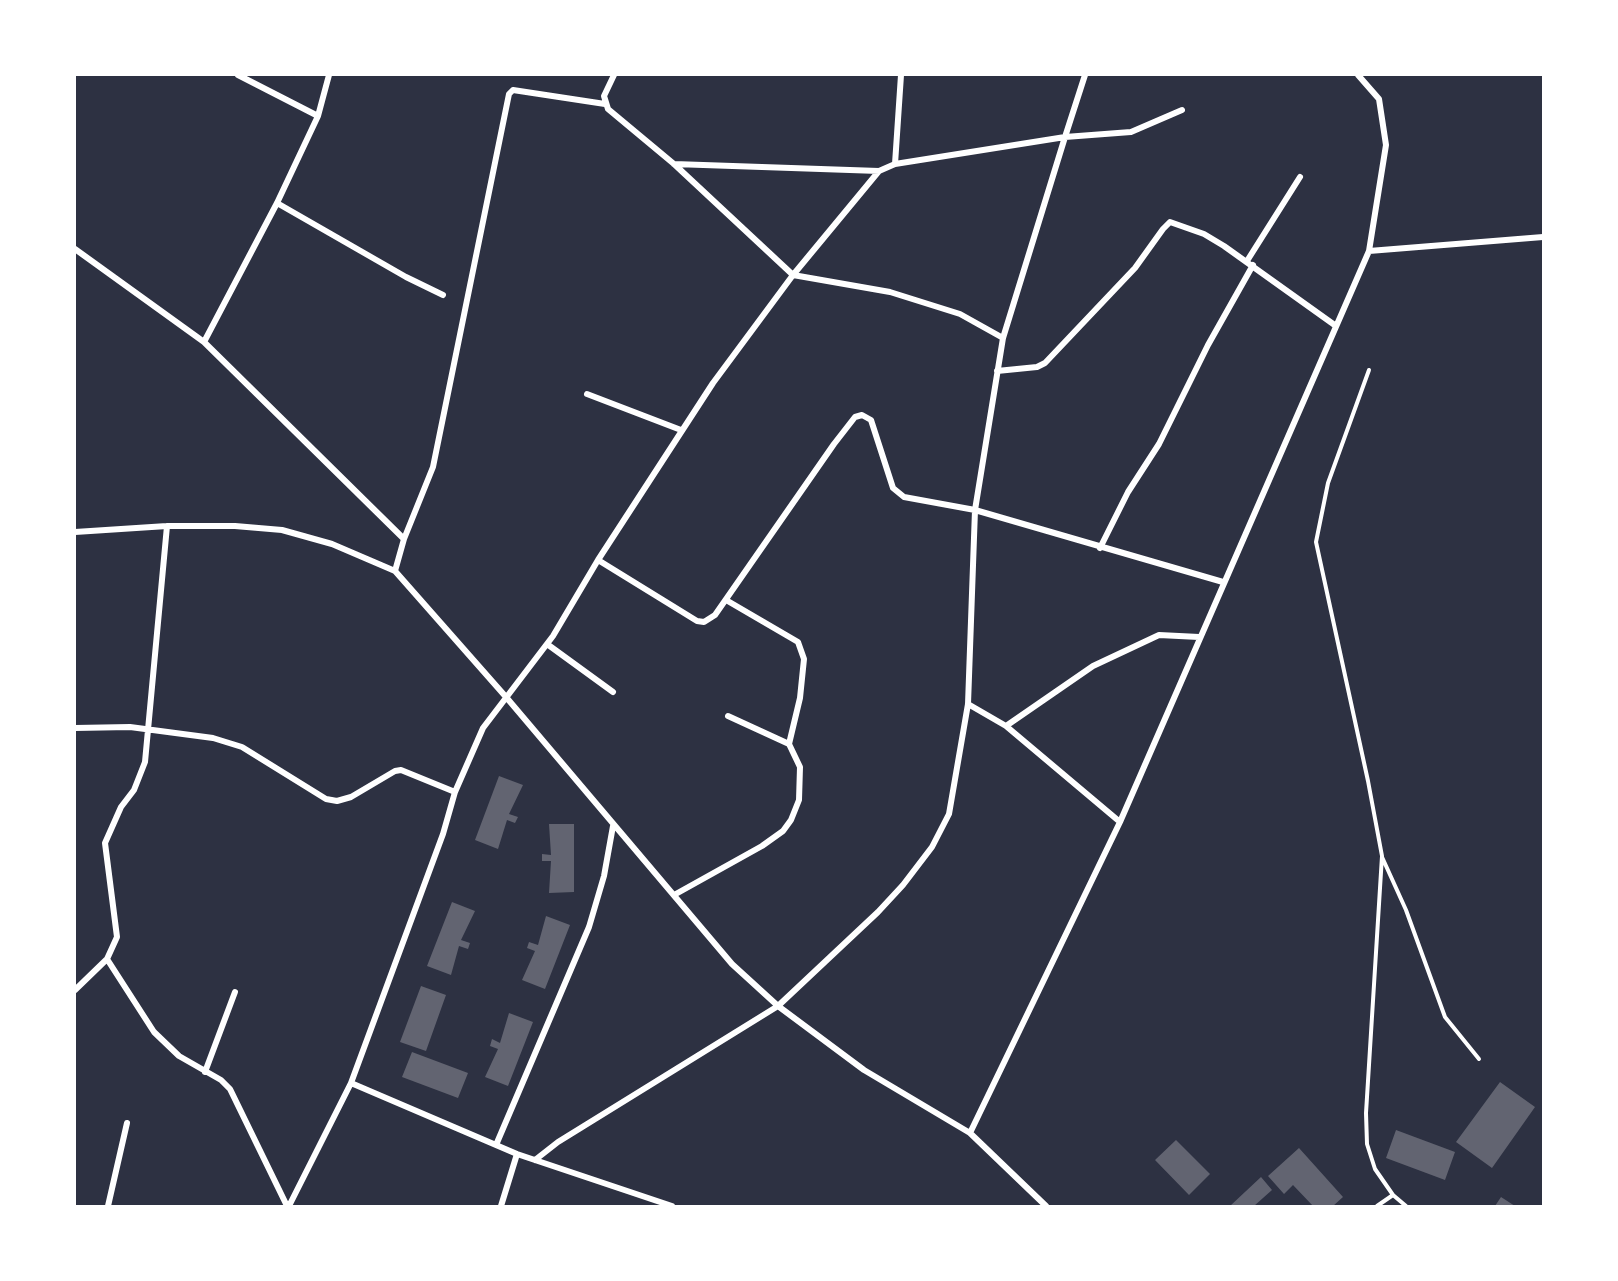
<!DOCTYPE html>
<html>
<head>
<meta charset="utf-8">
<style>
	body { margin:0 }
	#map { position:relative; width:1618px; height:1281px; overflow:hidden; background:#2d3142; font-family:Signika,sans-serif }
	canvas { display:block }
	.frame { position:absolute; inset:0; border:76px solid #fff; pointer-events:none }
</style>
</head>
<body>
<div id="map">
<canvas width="1618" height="1281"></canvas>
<div class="frame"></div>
</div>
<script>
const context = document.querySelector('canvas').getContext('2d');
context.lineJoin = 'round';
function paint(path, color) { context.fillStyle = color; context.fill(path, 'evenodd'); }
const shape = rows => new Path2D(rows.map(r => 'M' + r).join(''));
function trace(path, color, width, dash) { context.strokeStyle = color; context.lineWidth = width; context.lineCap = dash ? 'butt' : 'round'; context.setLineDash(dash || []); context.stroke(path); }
paint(shape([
	[499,776,523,785,509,814,518,817,515,823,507,820,498,849,475,840],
	[549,824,574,824,574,892,549,893,551,861,542,861,542,854,551,855],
	[452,902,475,911,461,940,470,943,468,949,459,946,451,975,427,966],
	[546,916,570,925,545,989,522,980,535,951,527,948,529,942,538,945],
	[421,986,446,995,426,1051,400,1042],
	[509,1013,533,1022,508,1086,485,1077,498,1049,490,1046,492,1039,500,1043],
	[412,1052,468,1073,458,1098,402,1077],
	[1500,1082,1535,1107,1492,1168,1456,1142],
	[1396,1130,1455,1152,1445,1180,1386,1158],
	[1176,1140,1210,1174,1189,1195,1155,1160],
	[1299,1148,1343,1197,1333,1206,1313,1206,1293,1185,1284,1194,1268,1176],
	[1261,1177,1272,1190,1254,1206,1230,1206],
	[1501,1197,1515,1206,1495,1206]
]), '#626471');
trace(shape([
	[1369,370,1328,483,1316,542,1368,781,1382,856,1366,1113,1367,1144,1375,1169,1393,1195],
	[1382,857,1406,910,1445,1017,1479,1059],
	[1377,1206,1393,1195,1406,1206]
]), '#fff', 4);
trace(shape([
	[238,75,318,116],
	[614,75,604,96,608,109,674,164,793,275,890,292,960,314,1003,338],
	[1085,75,1065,137,1131,132,1182,110],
	[1358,75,1379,99,1386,145,1369,251],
	[674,164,879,171],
	[895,164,901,75],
	[277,203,406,277,443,295],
	[75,249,204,342,404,539,395,571],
	[1247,261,1300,177],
	[204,342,277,203,318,116,329,75],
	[997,371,1037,367,1045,363,1135,268,1163,229,1170,222,1204,234,1224,246,1336,326],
	[587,394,681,430],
	[75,532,167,526,235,526,282,530,332,544,395,571,506,697,732,964,778,1006,864,1070,970,1133,1046,1206],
	[404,539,433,467,509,94,513,90,605,104],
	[1100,548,1128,492,1159,444,1208,345,1253,265],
	[598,560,697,621,704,622,715,615,834,444,855,417,862,415,871,420,893,488,904,497,975,510,1223,582],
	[547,644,613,692],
	[968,704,1006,726,1120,822],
	[728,716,789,744],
	[1006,726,1093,666,1159,635,1199,637],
	[75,728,130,727,213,738,242,747,326,799,337,801,351,797,395,771,401,770,455,792],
	[674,895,762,846,783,831,791,820,799,800,800,767,789,744,800,698,804,659,798,642,726,600],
	[107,959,154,1032,179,1056,221,1080,230,1089,287,1206],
	[75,990,107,959,117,937,105,843,121,807,134,790,145,762,167,526],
	[205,1072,235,992],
	[351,1083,517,1154,672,1206],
	[970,1133,1120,822,1369,251,1543,237],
	[496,1145,589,927,604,876,613,826],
	[108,1206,127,1123],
	[289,1206,351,1083,443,834,455,792,483,728,553,636,598,560,713,383,793,275,879,171,895,164,1065,137,1003,338,975,510,968,704,949,814,932,847,903,885,878,912,778,1006,558,1142,535,1160],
	[501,1206,517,1154]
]), '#fff', 6);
</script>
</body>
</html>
